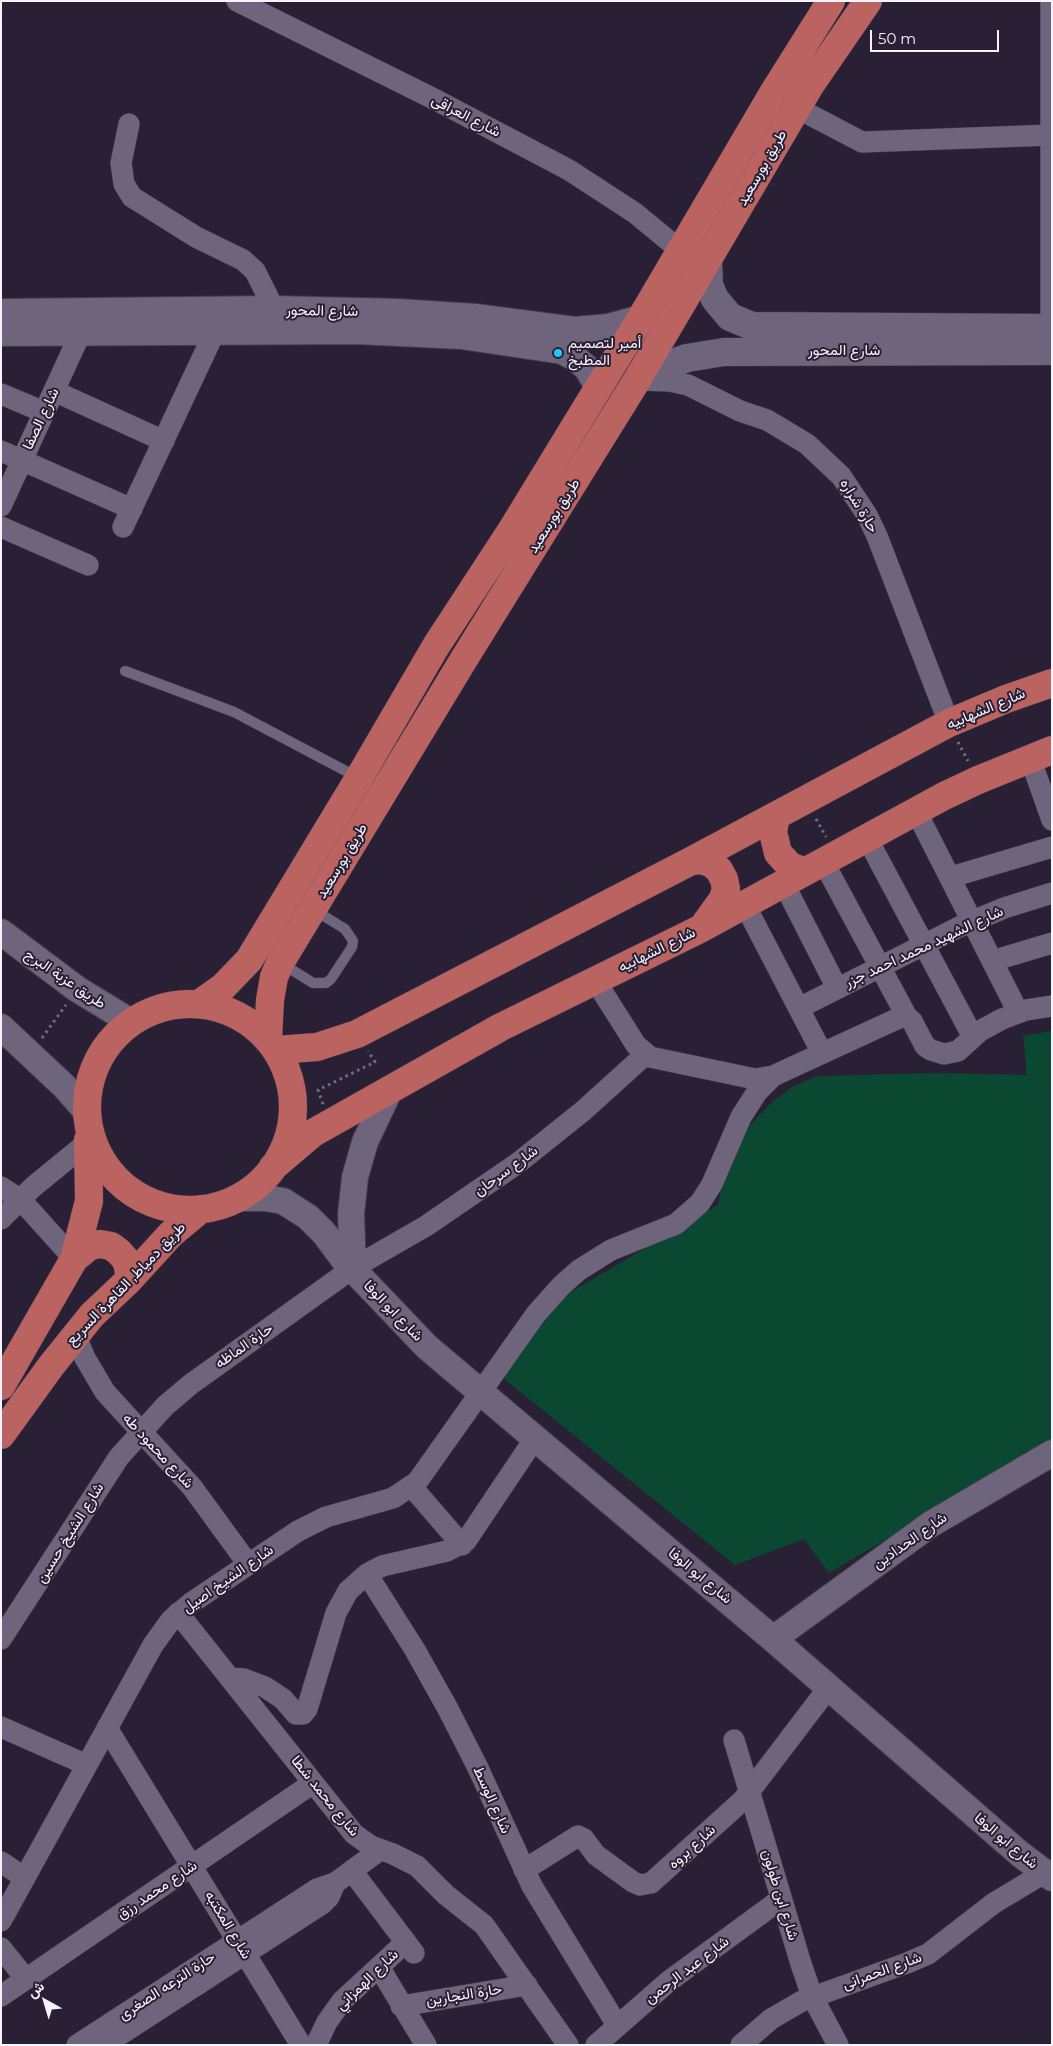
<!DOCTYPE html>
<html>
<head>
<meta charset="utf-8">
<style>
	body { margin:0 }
	#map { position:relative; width:1053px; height:2046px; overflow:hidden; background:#292035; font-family:Montserrat,Vazirmatn,sans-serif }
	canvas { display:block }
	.frame { position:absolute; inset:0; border:2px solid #f7f3fe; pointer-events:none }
	.north { position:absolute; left:20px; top:1976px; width:50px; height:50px; -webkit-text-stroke:4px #292035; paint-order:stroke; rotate:321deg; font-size:14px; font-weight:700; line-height:20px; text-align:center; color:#f7f3fe }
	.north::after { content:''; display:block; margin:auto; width:18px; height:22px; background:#f7f3fe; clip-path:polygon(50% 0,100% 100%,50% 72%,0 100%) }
	.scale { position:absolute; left:870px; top:30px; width:129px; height:22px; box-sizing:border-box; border:2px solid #f7f3fe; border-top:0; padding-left:6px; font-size:15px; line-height:18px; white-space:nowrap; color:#f7f3fe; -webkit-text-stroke:4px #292035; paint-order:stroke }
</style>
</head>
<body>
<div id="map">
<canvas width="1053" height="2046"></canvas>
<div class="frame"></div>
<div class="north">ش</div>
<div class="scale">50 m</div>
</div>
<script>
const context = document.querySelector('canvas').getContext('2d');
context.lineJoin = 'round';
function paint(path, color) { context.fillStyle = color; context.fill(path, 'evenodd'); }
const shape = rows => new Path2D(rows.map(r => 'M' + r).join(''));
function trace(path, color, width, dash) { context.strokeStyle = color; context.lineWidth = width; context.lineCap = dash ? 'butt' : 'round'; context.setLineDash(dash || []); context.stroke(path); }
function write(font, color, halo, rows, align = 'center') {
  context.font = font + ' Montserrat,Vazirmatn,sans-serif'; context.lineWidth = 4; context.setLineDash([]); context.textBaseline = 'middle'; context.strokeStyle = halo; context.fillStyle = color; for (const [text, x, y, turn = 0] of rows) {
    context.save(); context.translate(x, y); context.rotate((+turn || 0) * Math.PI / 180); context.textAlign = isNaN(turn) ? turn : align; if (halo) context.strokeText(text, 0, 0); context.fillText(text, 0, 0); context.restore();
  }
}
paint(shape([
	[1052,1031,1052,1441,829,1573,804,1539,735,1565,498,1374,551,1304,718,1205,724,1172,747,1128,773,1101,794,1086,817,1076,936,1073,1027,1075,1023,1036]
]), '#0a4831');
const service = shape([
	[125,671,234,712,359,778],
	[281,963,313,983,326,983,331,979,352,947,353,941,345,929,314,910]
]);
const minor = shape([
	[237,1,436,100,569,170,635,213,681,251],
	[1051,1,1051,328],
	[797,108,862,142,1052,135],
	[129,124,121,163,124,184,132,197,196,237,243,260,255,271,274,309],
	[638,380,669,381,688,385,740,411,767,420,807,444,841,476,867,515,877,536,949,723],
	[54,391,164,441],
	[1,394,44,412],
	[1,451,132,509],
	[1,506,81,332],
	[1,527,88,565],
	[123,527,215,331],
	[1030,758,1052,820],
	[916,811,1018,1012],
	[867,838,973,1037],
	[824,863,907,1017],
	[951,877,1052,847],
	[784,884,837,988],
	[745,905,822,1053],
	[992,961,1052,943],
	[595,980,636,1045,650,1057,755,1079,773,1076,901,1017,907,1017,912,1021,925,1046,931,1050,944,1054,958,1051,980,1031,1002,1019,1026,1010,1052,1006],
	[799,1008,959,927,1004,908,1052,893],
	[1,1187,21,1200,74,1259],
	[1,1219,33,1187,88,1142],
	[75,1334,85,1358,105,1392,192,1487,248,1564],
	[412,1487,462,1545],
	[367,1574,415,1650,448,1709,478,1768,532,1886,617,2025],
	[178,1613,354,1834,371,1846,393,1854,417,1866,446,1895,484,1925,568,2045],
	[1,1639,119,1457,165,1406,191,1384,353,1268,426,1226,518,1163,583,1111,646,1054],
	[230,1678,244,1679,265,1687,283,1699,296,1714,303,1714,307,1709,336,1613,348,1591,367,1574,382,1566,447,1551,466,1541,535,1438],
	[1,1727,87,1765],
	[107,1728,301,2045],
	[734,1740,801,1964,812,1996,838,2045],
	[1,1862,25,1878],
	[524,1870,578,1836,584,1839,596,1855,633,1882,640,1885,651,1883,743,1800,829,1687],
	[352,1871,414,1953],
	[1,1921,153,1645,171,1620,191,1603,298,1531,326,1517,393,1498,417,1482,536,1314,561,1286,579,1270,611,1250,676,1224,700,1203,712,1184,741,1117,757,1092,773,1076],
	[1,1948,26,1979],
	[379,1967,426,2045],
	[1,1996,313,1783],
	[401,2006,527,1985],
	[77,2045,317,1889,335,1883,380,1850],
	[104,2045,322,1904,329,1897,335,1883],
	[316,2045,327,2022,342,2001,406,1942],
	[596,2045,669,1981,781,1899],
	[741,2045,771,2019,802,2001,907,1963,928,1954,994,1903,1044,1873]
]);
const tertiary = shape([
	[1,312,274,309,399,312,475,317,575,330,608,327,641,318],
	[1,333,357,331,461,336,562,351,575,358,587,368,598,387],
	[1,932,77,989,131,1022],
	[1,1027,64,1086,87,1112],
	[237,1198,265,1198,283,1201,308,1217,324,1233,344,1260,427,1347,773,1639,1020,1854,1052,1878],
	[353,1268,351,1214,355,1177,365,1142,390,1089],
	[773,1639,931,1524,1052,1453]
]);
const secondary = shape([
	[708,260,709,285,715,299,730,317,752,326,1052,328],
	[640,375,687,358,724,352,1052,351]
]);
const trunk = shape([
	[776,816,773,832,778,853,790,866,805,872],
	[691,861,701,860,711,863,719,870,724,879,726,889,723,899,705,924],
	[199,1004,223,987,249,960,359,778,436,646,511,531,641,318,772,95,831,1],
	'87 1107a103 103 0 1 1 206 0a103 103 0 1 1-206 0Z',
	[268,1039,270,1000,274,977,280,963,464,659,637,380,811,84,868,1],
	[276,1050,317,1047,357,1034,691,861,949,723,1006,699,1052,683],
	[273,1167,313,1133,501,1027,700,929,944,796,978,780,1052,750],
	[74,1259,90,1246,100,1244,111,1246,119,1252,126,1260,129,1271,128,1281],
	[1,1386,74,1259,89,1201,88,1140],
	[1,1435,51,1366,92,1315,128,1281,171,1234,201,1209]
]);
trace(service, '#443c4e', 11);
trace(minor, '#443c4e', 22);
trace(tertiary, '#443c4e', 28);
trace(secondary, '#443c4e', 29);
trace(trunk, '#443c4e', 29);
trace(shape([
	[958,742,968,761],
	[816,819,826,837],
	[42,1038,66,1005],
	[323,1104,318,1090,375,1062,368,1051]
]), '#746d7e', 3, [2.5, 4]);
trace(service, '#6e647c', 10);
trace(minor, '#6e647c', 21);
trace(tertiary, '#6e647c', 26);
trace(secondary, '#6e647c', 28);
trace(trunk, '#ba6360', 28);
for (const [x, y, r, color] of [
	[558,353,5,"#18cafc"]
]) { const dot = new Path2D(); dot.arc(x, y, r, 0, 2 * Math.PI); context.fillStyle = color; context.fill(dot); trace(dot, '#292035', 2); }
write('15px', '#f7f3fe', '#292035', [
	["شارع العراقى",466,116,27],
	["طريق بورسعيد",762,168,-60],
	["شارع المحور",322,311,1],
	["شارع المحور",844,351],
	["شارع الصفا",41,419,-65],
	["حارة شراره",859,506,59],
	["طريق بورسعيد",554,516,-58],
	["شارع الشهابيه",986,709,-23],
	["طريق بورسعيد",342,861,-59],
	["شارع الشهيد محمد احمد جزر",924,947,-25],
	["شارع الشهابيه",657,950,-26],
	["طريق عزبة البرج",65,979,34],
	["شارع سرحان",506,1171,-36],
	["طريق دمياط, القاهرة السريع",126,1284,-46],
	["شارع ابو الوفا",393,1311,46],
	["حارة الماظه",244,1346,-35],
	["شارع محمود طه",158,1451,47],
	["شارع الشيخ حسين",70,1533,-58],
	["شارع الحدادين",910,1541,-35],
	["شارع ابو الوفا",700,1576,40],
	["شارع الشيخ اصيل",228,1579,-35],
	["شارع محمد شطا",325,1796,51],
	["شارع الوسط",492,1800,66],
	["شارع ابو الوفا",1006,1841,40],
	["شارع بروه",692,1847,-42],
	["شارع محمد رزق",157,1890,-34],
	["شارع ابن طولون",780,1895,73],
	["شارع المكتبه",228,1925,59],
	["شارع عبد الرحمن",687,1970,-37],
	["شارع الحمرانى",882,1971,-20],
	["شارع الهمزاني",367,1980,-44],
	["حارة الترعه الصغرى",167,1986,-33],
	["حارة النجارين",464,1995,-9]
]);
write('15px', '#f7f3fe', '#292035', [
	["أمير لتصميم",568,344],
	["المطبخ",568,361]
], 'left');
</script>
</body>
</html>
